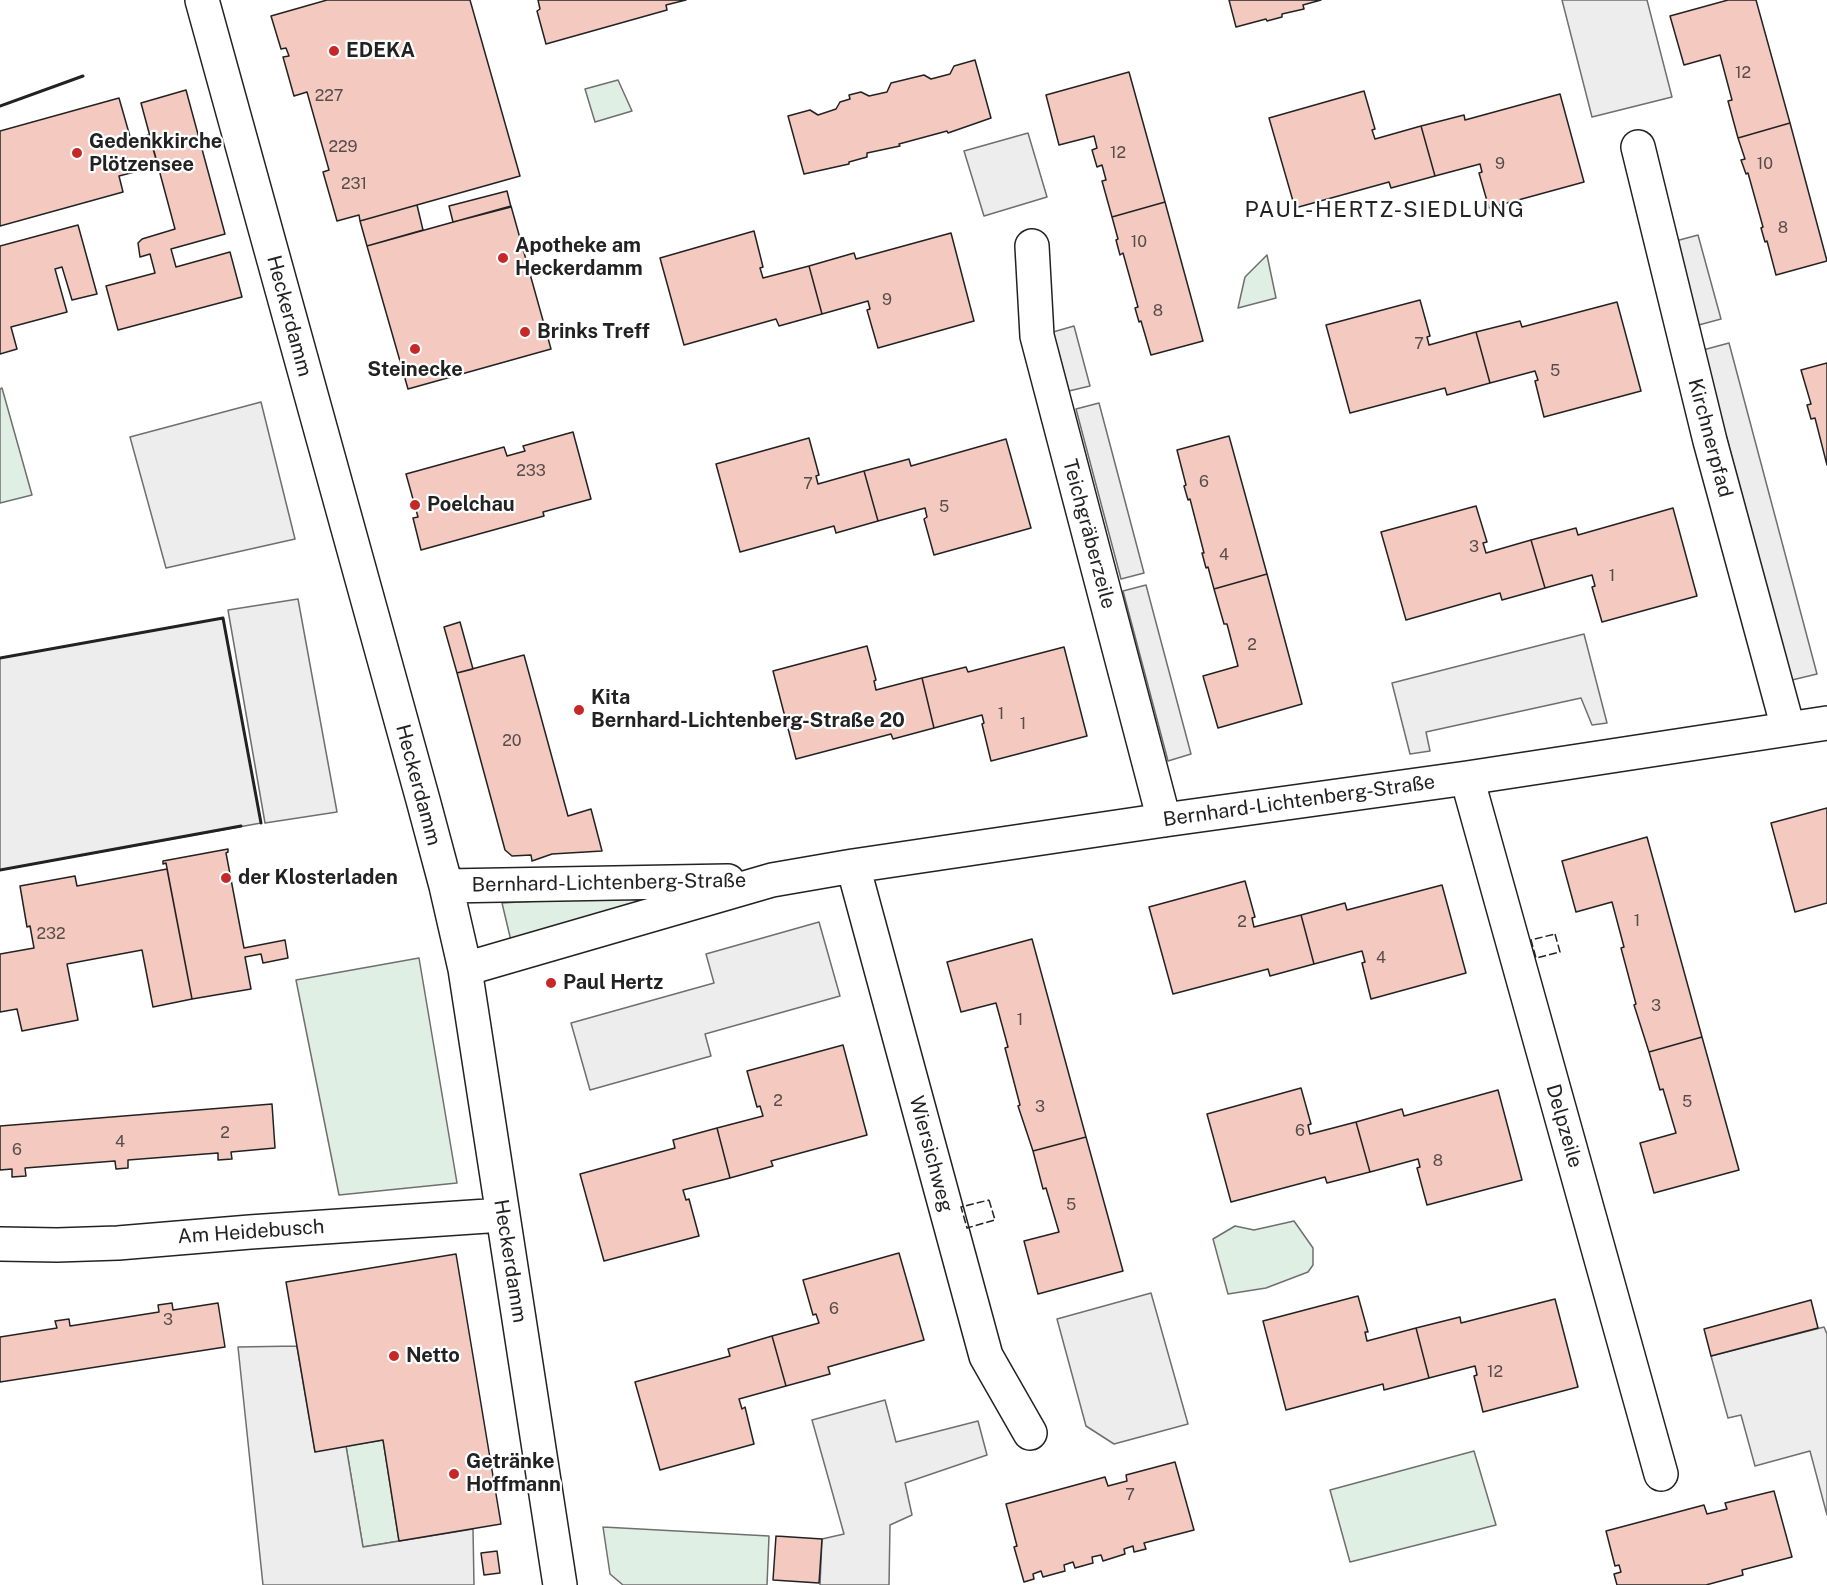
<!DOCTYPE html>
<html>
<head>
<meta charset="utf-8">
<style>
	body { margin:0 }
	canvas { display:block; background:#fff }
</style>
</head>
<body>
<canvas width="1827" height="1585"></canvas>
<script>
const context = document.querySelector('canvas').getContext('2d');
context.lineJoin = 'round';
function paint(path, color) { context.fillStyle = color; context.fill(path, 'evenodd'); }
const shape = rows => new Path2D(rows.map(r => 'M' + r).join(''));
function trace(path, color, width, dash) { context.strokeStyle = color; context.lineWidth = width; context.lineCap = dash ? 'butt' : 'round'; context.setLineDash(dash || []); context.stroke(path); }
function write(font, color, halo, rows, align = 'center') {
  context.font = font + ' "Public Sans",sans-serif'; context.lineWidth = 4.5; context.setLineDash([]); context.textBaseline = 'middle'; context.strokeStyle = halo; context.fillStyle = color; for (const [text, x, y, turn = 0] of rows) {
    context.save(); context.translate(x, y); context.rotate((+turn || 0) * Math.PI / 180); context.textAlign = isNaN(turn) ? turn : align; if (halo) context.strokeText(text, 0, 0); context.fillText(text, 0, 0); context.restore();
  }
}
const green = shape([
	[618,80,632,111,595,122,585,89,618,80],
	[1267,255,1276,298,1238,308,1245,277,1267,255],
	[2,388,32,495,0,503,0,389,2,388],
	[674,893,511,941,502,903,674,893],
	[419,958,457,1183,339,1195,296,980,419,958],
	[1294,1221,1313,1248,1313,1265,1308,1272,1266,1288,1228,1294,1213,1239,1235,1226,1254,1230,1294,1221],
	[383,1440,399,1541,363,1547,346,1446,383,1440],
	[1474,1451,1496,1525,1350,1562,1330,1490,1474,1451],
	[603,1527,769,1536,767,1585,623,1585,610,1574,603,1527]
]);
paint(green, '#e0efe3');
trace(green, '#6f6f6f', 1.5);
const parking = shape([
	[1562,0,1647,0,1672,97,1592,117,1562,0],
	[1028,133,1047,197,984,216,964,151,1028,133],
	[1698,235,1721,319,1695,326,1672,242,1698,235],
	[1074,326,1090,386,1069,391,1053,332,1074,326],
	[1729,343,1817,674,1792,680,1703,350,1729,343],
	[261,402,295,539,166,568,130,437,261,402],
	[1099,403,1144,573,1121,579,1076,409,1099,403],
	[1146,585,1191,754,1168,761,1123,591,1146,585],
	[298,599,337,812,265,823,228,610,298,599],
	[223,618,261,823,0,870,0,658,223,618],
	[1584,634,1607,723,1592,725,1581,698,1426,732,1430,751,1410,754,1392,683,1584,634],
	[819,922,840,996,705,1034,711,1056,590,1090,571,1023,714,983,706,954,819,922],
	[1151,1293,1188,1424,1114,1444,1086,1426,1057,1319,1151,1293],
	[1824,1327,1827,1334,1827,1515,1810,1451,1755,1466,1741,1415,1728,1418,1711,1356,1824,1327],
	[297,1346,315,1451,346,1446,363,1547,473,1529,474,1585,263,1585,238,1347,297,1346],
	[885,1400,896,1442,978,1421,987,1455,905,1483,912,1515,890,1525,889,1585,820,1585,822,1539,844,1534,812,1420,885,1400]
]);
paint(parking, '#ededed');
trace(parking, '#6f6f6f', 1.5);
const building = shape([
	[327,0,470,0,520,176,360,221,359,215,337,221,323,172,329,170,307,92,294,96,283,57,289,56,286,48,281,49,271,16,327,0],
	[538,0,686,0,666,5,667,10,546,44,537,11,540,9,538,0],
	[1229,0,1321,0,1303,5,1304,9,1282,14,1282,17,1267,21,1266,19,1236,27,1229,0],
	[1728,0,1756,0,1790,123,1738,138,1728,101,1732,100,1720,55,1684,65,1670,16,1728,0],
	[975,60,991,118,948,133,947,131,899,144,900,146,867,153,867,157,849,162,849,164,804,174,788,116,810,110,818,115,836,109,840,102,850,99,849,95,861,92,869,96,887,92,891,83,924,75,931,79,950,74,954,66,975,60],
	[1129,72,1165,202,1112,217,1102,181,1106,180,1102,165,1097,167,1092,150,1097,148,1094,136,1059,145,1046,95,1129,72],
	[186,90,225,234,171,249,176,267,230,252,242,297,118,330,106,286,155,273,150,254,140,257,138,243,142,239,175,229,141,103,186,90],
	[1364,91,1375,129,1372,130,1375,139,1421,126,1435,176,1391,188,1389,182,1295,208,1269,118,1364,91],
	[1560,94,1584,182,1489,208,1479,173,1482,172,1480,164,1435,176,1421,126,1464,115,1465,120,1560,94],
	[119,98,131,140,149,135,158,166,119,176,123,192,0,226,0,131,119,98],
	[1790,123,1827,261,1776,275,1767,241,1765,242,1761,228,1763,227,1748,173,1746,174,1741,160,1745,159,1738,138,1790,123],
	[507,191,511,207,453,222,449,206,507,191],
	[1165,202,1203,341,1151,355,1141,321,1139,322,1135,308,1138,307,1123,253,1120,255,1116,240,1118,239,1112,217,1165,202],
	[417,205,423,230,367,246,360,221,417,205],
	[511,206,551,349,408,389,367,246,511,206],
	[78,225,97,294,72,300,62,267,55,269,67,312,11,327,17,349,0,354,0,246,78,225],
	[754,231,763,267,760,268,763,278,809,266,822,314,779,326,776,319,684,345,660,258,754,231],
	[951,233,974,321,878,348,867,310,870,309,868,301,822,314,809,266,854,253,856,259,951,233],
	[1420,300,1430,336,1427,337,1429,345,1476,332,1490,383,1447,395,1445,388,1350,413,1326,325,1420,300],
	[1617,302,1641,391,1544,417,1535,381,1538,380,1535,371,1490,383,1476,332,1520,321,1522,327,1617,302],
	[1827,363,1827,465,1815,418,1811,419,1807,405,1811,404,1801,370,1827,363],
	[573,432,591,499,543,512,544,516,421,550,413,518,418,517,406,474,504,447,507,456,525,451,523,446,573,432],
	[1229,436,1267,574,1214,589,1208,567,1206,568,1202,553,1204,553,1190,499,1188,500,1184,486,1186,485,1177,450,1229,436],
	[809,438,819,475,816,476,818,484,864,471,878,521,836,533,834,526,740,552,716,464,809,438],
	[1006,439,1031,528,934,555,924,519,927,517,925,508,878,521,864,471,909,459,911,466,1006,439],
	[1476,506,1487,542,1483,543,1486,553,1531,540,1545,588,1502,600,1500,593,1406,620,1381,532,1476,506],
	[1673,508,1697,596,1602,622,1592,587,1595,586,1592,575,1545,588,1531,540,1576,528,1578,535,1673,508],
	[1267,574,1302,704,1218,728,1203,676,1238,666,1227,624,1224,624,1214,589,1267,574],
	[460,622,473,669,457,673,444,627,460,622],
	[867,646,876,680,874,681,876,690,922,678,934,728,893,739,891,734,796,759,773,671,867,646],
	[1064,647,1087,736,991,761,982,724,984,723,982,715,934,728,922,678,966,667,968,672,1064,647],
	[524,655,568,816,591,809,602,851,552,854,532,861,531,855,512,856,505,850,457,673,524,655],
	[1827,808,1827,903,1795,912,1771,823,1827,808],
	[1647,837,1702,1037,1649,1052,1634,1005,1636,1004,1621,948,1624,947,1612,902,1576,912,1562,861,1647,837],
	[228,849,228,852,226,853,244,948,285,940,288,958,263,963,261,954,245,957,251,989,192,999,166,863,163,864,163,861,228,849],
	[167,869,192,999,153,1007,142,950,67,964,78,1020,22,1031,17,1009,0,1012,0,954,34,948,30,926,27,927,20,886,75,876,77,886,167,869],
	[1245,881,1255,917,1252,918,1254,927,1301,915,1314,964,1270,976,1268,969,1173,994,1149,907,1245,881],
	[1442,885,1466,973,1371,999,1362,963,1365,962,1362,951,1314,964,1301,915,1345,903,1347,910,1442,885],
	[1032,939,1086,1137,1033,1151,1018,1106,1020,1105,1005,1048,1008,1047,996,1003,961,1012,947,962,1032,939],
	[1702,1037,1739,1170,1654,1193,1640,1143,1676,1133,1663,1089,1660,1090,1649,1052,1702,1037],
	[843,1045,867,1135,771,1161,773,1166,730,1178,717,1128,763,1116,760,1106,757,1107,747,1071,843,1045],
	[1301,1088,1311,1124,1308,1125,1310,1134,1356,1122,1370,1172,1327,1183,1325,1177,1231,1202,1207,1114,1301,1088],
	[1498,1090,1522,1180,1427,1205,1417,1168,1420,1167,1418,1159,1370,1172,1356,1122,1402,1109,1404,1116,1498,1090],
	[272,1104,275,1148,231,1152,232,1159,218,1160,218,1153,128,1160,128,1168,116,1169,115,1161,25,1168,26,1176,12,1177,12,1169,0,1170,0,1126,272,1104],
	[717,1128,730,1178,683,1190,686,1200,689,1199,699,1236,604,1261,580,1174,675,1148,673,1140,717,1128],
	[1086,1137,1123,1271,1038,1294,1024,1241,1059,1232,1046,1188,1043,1189,1033,1151,1086,1137],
	[899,1253,924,1340,828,1367,830,1374,786,1386,772,1336,819,1323,816,1314,813,1315,803,1280,899,1253],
	[456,1254,501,1524,399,1541,383,1440,315,1452,286,1282,456,1254],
	[1358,1296,1368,1332,1365,1332,1367,1341,1416,1328,1429,1378,1384,1390,1383,1384,1286,1410,1263,1321,1358,1296],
	[1555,1299,1578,1387,1483,1412,1474,1376,1477,1375,1475,1366,1429,1378,1416,1328,1460,1317,1461,1323,1555,1299],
	[1811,1300,1818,1328,1711,1356,1704,1329,1811,1300],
	[172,1303,173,1310,218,1303,225,1347,0,1382,0,1337,57,1328,55,1321,69,1319,70,1326,159,1312,158,1305,172,1303],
	[772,1336,786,1386,739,1399,742,1409,745,1407,754,1444,660,1470,635,1382,730,1356,728,1349,772,1336],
	[1175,1462,1194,1530,1144,1543,1146,1549,1134,1552,1133,1546,1124,1549,1125,1554,1103,1561,1101,1555,1092,1557,1093,1563,1075,1568,1073,1562,1064,1565,1065,1571,1043,1577,1041,1571,1033,1574,1034,1579,1024,1582,1014,1547,1017,1546,1006,1504,1105,1477,1108,1486,1127,1481,1126,1475,1175,1462],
	[1774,1491,1792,1557,1742,1570,1743,1575,1706,1585,1617,1585,1614,1574,1621,1572,1619,1565,1615,1566,1606,1531,1704,1505,1707,1514,1727,1509,1725,1503,1774,1491],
	[776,1536,822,1539,819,1583,773,1580,776,1536],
	[497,1551,500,1573,484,1575,481,1553,497,1551]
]);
paint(building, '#f3c9c0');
trace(building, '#222', 1.5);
const minor = shape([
	[202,0,423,800,446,886,465,969,560,1585],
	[1638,147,1710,441,1788,728],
	[1032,246,1037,336,1164,820],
	[1467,778,1661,1474],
	[853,866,986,1356,1030,1433],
	[446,886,728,881],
	[465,969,772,880,853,866,1164,820,1467,778,1827,723],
	[0,1244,57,1245,118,1243,250,1232,502,1215]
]);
trace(minor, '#222', 36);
trace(minor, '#fff', 33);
trace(shape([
	[1555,934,1560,952,1536,958,1531,940,1555,934],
	[989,1200,995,1220,967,1228,961,1207,989,1200]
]), '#222', 1.5, [8, 3]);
trace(shape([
	[0,106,83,76],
	[0,658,223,618,261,823],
	[0,870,241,826]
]), '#222', 3);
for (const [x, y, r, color] of [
	[334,51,6,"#c62828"],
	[77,153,6,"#c62828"],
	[503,258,6,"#c62828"],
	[525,332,6,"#c62828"],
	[415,349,6,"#c62828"],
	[415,505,6,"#c62828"],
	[579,710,6,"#c62828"],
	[226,878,6,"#c62828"],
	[551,983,6,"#c62828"],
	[394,1356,6,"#c62828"],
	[454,1474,6,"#c62828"]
]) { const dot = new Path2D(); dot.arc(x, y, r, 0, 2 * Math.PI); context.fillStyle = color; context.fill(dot); trace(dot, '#fff', 2); }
write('16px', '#564c4a', null, [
	["12",1743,73],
	["227",329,96],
	["229",343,147],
	["12",1118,153],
	["9",1500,164],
	["10",1765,164],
	["231",354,184],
	["8",1783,228],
	["10",1139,242],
	["9",887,300],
	["8",1158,311],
	["7",1419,344],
	["5",1555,371],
	["233",531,471],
	["6",1204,482],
	["7",808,484],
	["5",944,507],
	["3",1474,547],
	["4",1224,555],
	["1",1612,576],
	["2",1252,645],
	["1",1001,714],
	["1",1023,724],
	["20",512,741],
	["1",1637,921],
	["2",1242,922],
	["232",51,934],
	["4",1381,958],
	["3",1656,1006],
	["1",1020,1020],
	["2",778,1101],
	["5",1687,1102],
	["3",1040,1107],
	["6",1300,1131],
	["2",225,1133],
	["4",120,1142],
	["6",17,1150],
	["8",1438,1161],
	["5",1071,1205],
	["6",834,1309],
	["3",168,1320],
	["12",1495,1372],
	["7",1130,1495]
]);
write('bold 20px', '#222', '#fff', [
	["EDEKA",346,51],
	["Gedenkkirche",89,142],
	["Plötzensee",89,165],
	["Apotheke am",515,246],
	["Heckerdamm",515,269],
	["Brinks Treff",537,332],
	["Steinecke",415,370,"center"],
	["Poelchau",427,505],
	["Kita",591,698],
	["Bernhard-Lichtenberg-Straße 20",591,721],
	["der Klosterladen",238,878],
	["Paul Hertz",563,983],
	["Netto",406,1356],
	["Getränke",466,1462],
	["Hoffmann",466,1485]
], 'left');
write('20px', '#222', '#fff', [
	["Heckerdamm",289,316,75],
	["Kirchnerpfad",1710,438,75],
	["Teichgräberzeile",1089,534,75],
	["Heckerdamm",418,785,75],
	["Bernhard-Lichtenberg-Straße",1299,801,-8],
	["Bernhard-Lichtenberg-Straße",609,883,-1],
	["Delpzeile",1564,1126,74],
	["Wiersichweg",931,1154,75],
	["Am Heidebusch",251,1232,-4],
	["Heckerdamm",510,1261,81]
]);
context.letterSpacing = '1.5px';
write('22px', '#222', '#fff', [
	["PAUL-HERTZ-SIEDLUNG",1385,210]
]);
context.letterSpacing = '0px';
</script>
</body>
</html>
